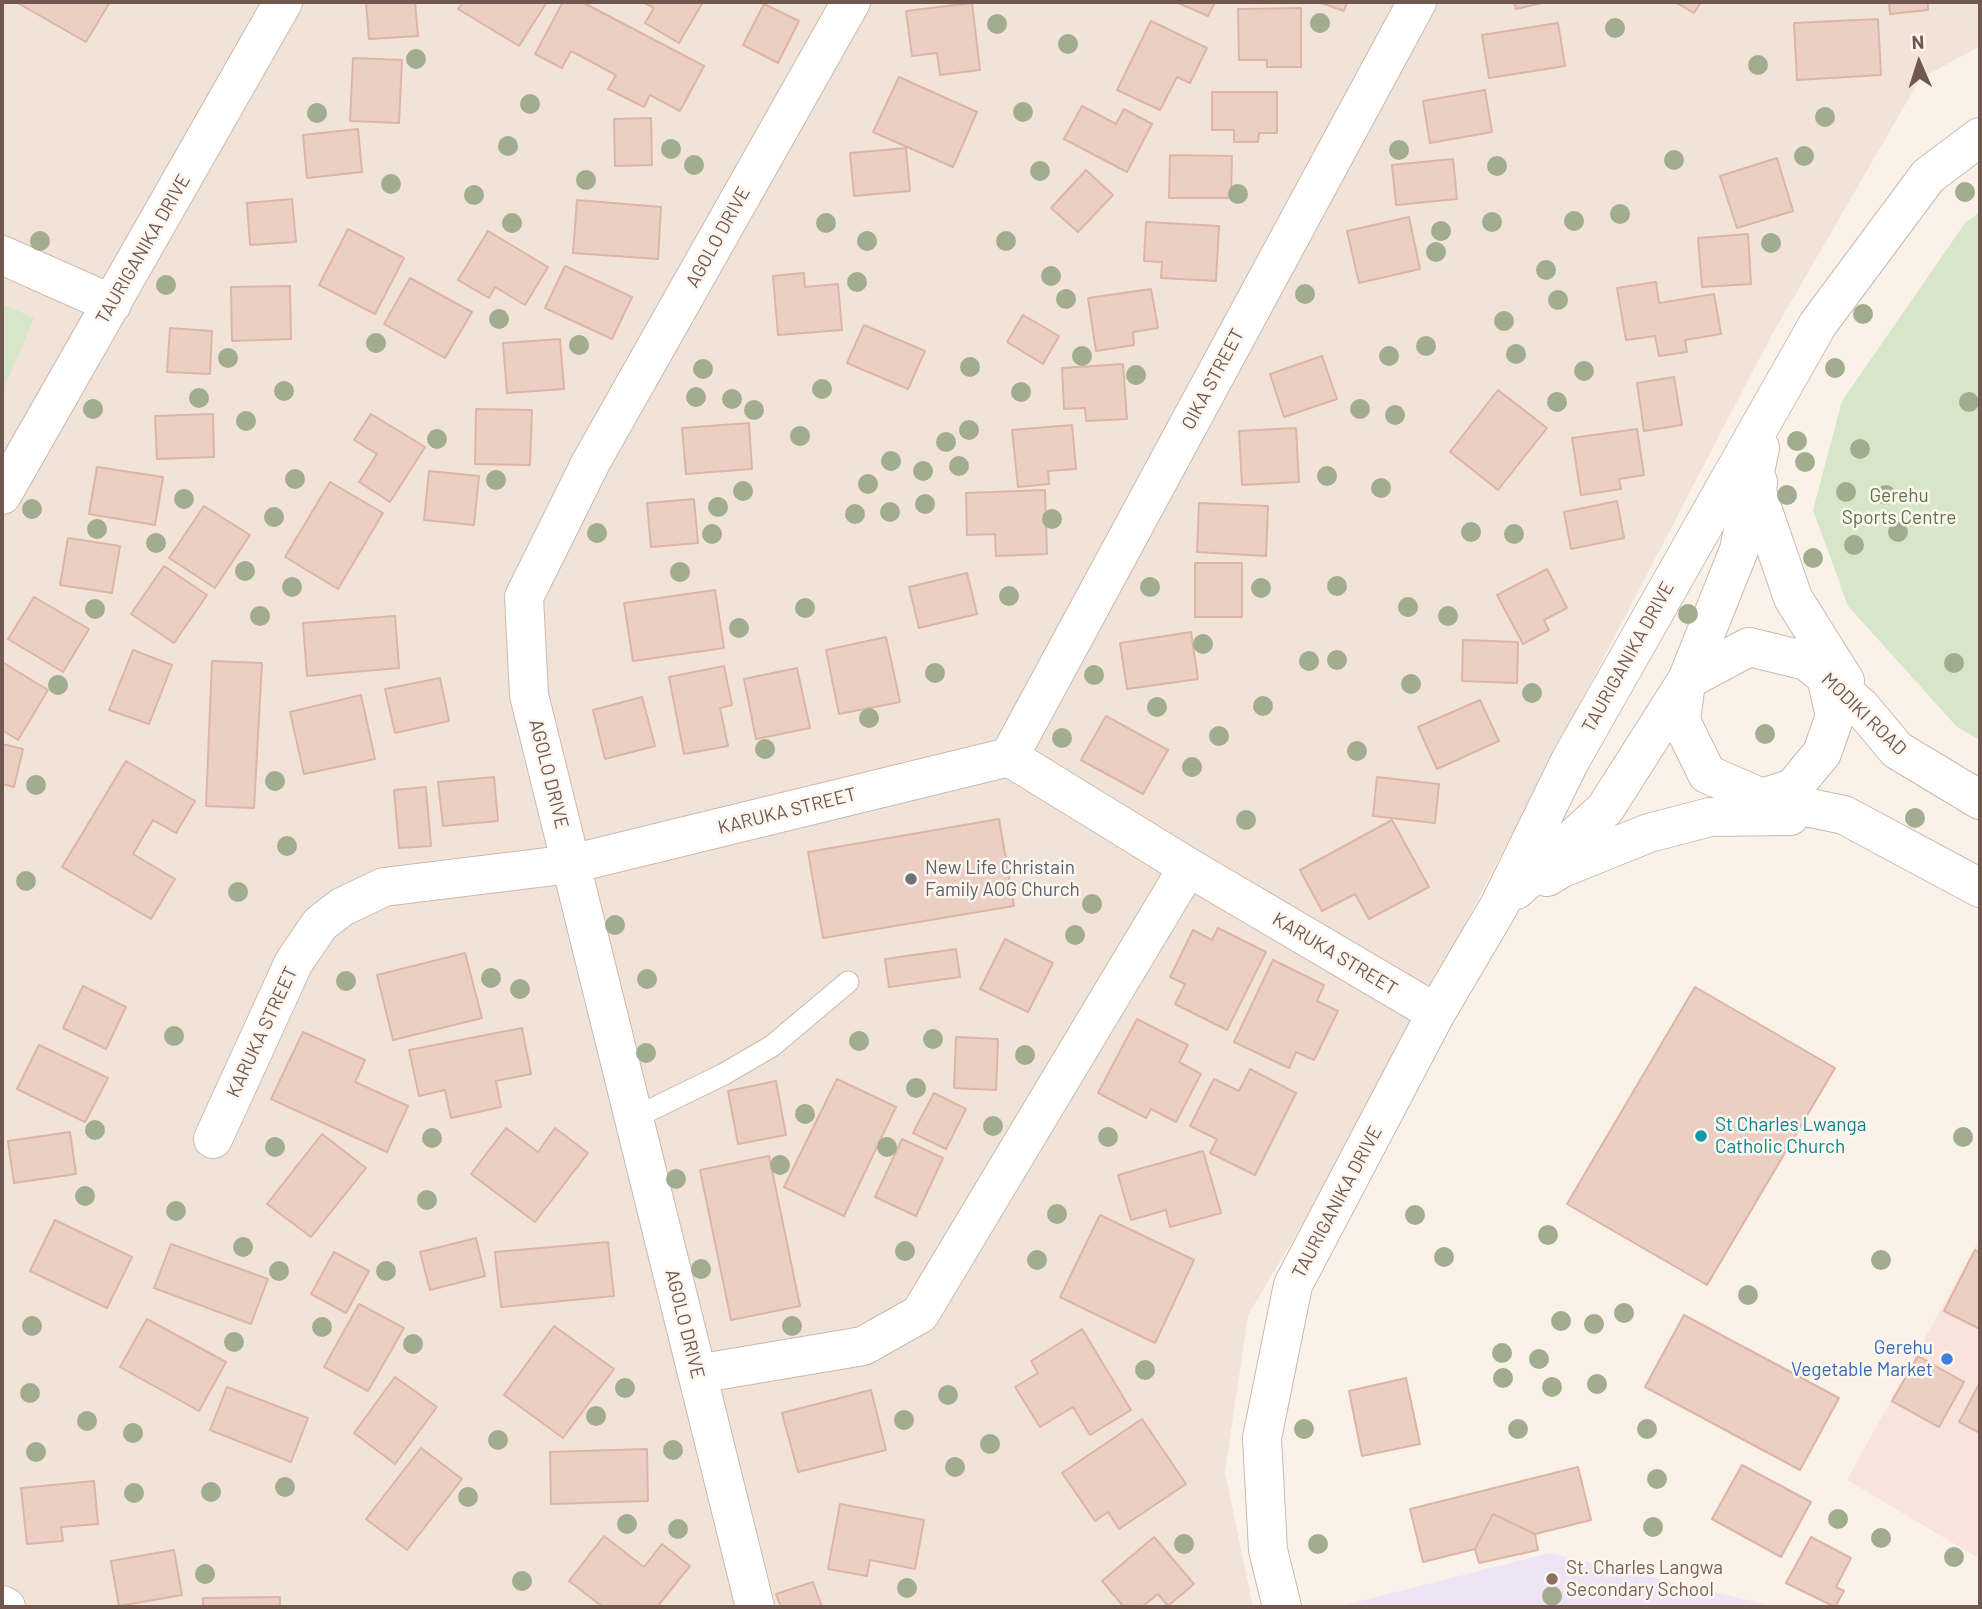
<!DOCTYPE html>
<html>
<head>
<meta charset="utf-8">
<style>
	body { margin:0 }
	#map { position:relative; width:1982px; height:1609px; overflow:hidden; background:#faf1e8; font-family:Barlow,sans-serif }
	canvas { display:block }
	.frame { position:absolute; inset:0; border:4px solid #71584f; pointer-events:none }
	.north { position:absolute; left:1884px; top:28px; width:70px; height:70px; -webkit-text-stroke:5px #fdf6ee; paint-order:stroke; rotate:357deg; font-size:19px; font-weight:700; line-height:28px; text-align:center; color:#71584f }
	.north::after { content:''; display:block; margin:auto; width:24px; height:32px; background:#71584f; clip-path:polygon(50% 0,100% 100%,50% 72%,0 100%) }
</style>
</head>
<body>
<div id="map">
<canvas width="1982" height="1609"></canvas>
<div class="frame"></div>
<div class="north">N</div>
</div>
<script>
const context = document.querySelector('canvas').getContext('2d');
context.lineJoin = 'round';
function paint(path, color) { context.fillStyle = color; context.fill(path, 'evenodd'); }
const shape = rows => new Path2D(rows.map(r => 'M' + r).join(''));
function trace(path, color, width, dash) { context.strokeStyle = color; context.lineWidth = width; context.lineCap = dash ? 'butt' : 'round'; context.setLineDash(dash || []); context.stroke(path); }
function write(font, color, halo, rows, align = 'center') {
  context.font = font + ' Barlow,sans-serif'; context.lineWidth = 5; context.setLineDash([]); context.textBaseline = 'middle'; context.strokeStyle = halo; context.fillStyle = color; for (const [text, x, y, turn = 0] of rows) {
    context.save(); context.translate(x, y); context.rotate((+turn || 0) * Math.PI / 180); context.textAlign = isNaN(turn) ? turn : align; if (halo) context.strokeText(text, 0, 0); context.fillText(text, 0, 0); context.restore();
  }
}
paint(shape([
	[2,2,1980,2,1980,46,1920,79,1770,338,1353,1139,1248,1315,1225,1472,1253,1607,2,1607]
]), '#f1e3d7');
paint(shape([
	[1980,1238,1980,1559,1847,1480]
]), '#f9e3dd');
paint(shape([
	[1550,1553,1768,1605,1771,1607,1337,1607]
]), '#eee4f6');
paint(shape([
	[1980,212,1980,740,1957,727,1848,606,1813,510,1842,401,1965,223],
	[2,304,34,318,2,393]
]), '#d7e6c8');
const building = shape([
	[16,2,110,2,86,42,16,2],
	[366,2,415,2,418,36,369,39,366,2],
	[463,2,547,2,519,46,458,9,463,2],
	[563,2,582,2,704,66,680,111,650,95,644,107,608,89,616,75,571,51,562,68,535,54,563,2],
	[643,2,703,2,679,43,645,23,654,8,643,2],
	[1176,2,1215,2,1208,16,1176,2],
	[1319,2,1347,2,1344,11,1319,2],
	[1514,2,1546,2,1516,9,1514,2],
	[1675,2,1701,2,1694,13,1675,2],
	[1889,2,1928,2,1928,10,1890,14,1889,2],
	[972,3,980,70,940,75,937,53,912,56,906,11,972,3],
	[764,4,799,21,778,63,743,45,764,4],
	[1301,8,1301,67,1267,67,1267,60,1239,60,1238,9,1301,8],
	[1878,19,1881,75,1797,80,1794,23,1878,19],
	[1151,21,1207,48,1190,83,1177,77,1160,110,1117,90,1151,21],
	[1558,23,1565,66,1489,78,1482,35,1558,23],
	[353,58,402,60,399,123,350,121,353,58],
	[899,77,977,112,953,167,873,132,899,77],
	[1485,90,1492,132,1430,143,1423,101,1485,90],
	[1212,92,1277,92,1277,133,1259,133,1258,142,1234,142,1234,130,1212,130,1212,92],
	[1082,106,1116,124,1124,109,1152,124,1127,172,1064,139,1082,106],
	[651,118,652,165,615,166,614,119,651,118],
	[358,129,362,172,307,178,303,135,358,129],
	[906,148,910,191,854,196,850,153,906,148],
	[1170,155,1232,156,1231,198,1169,198,1170,155],
	[1777,158,1793,211,1737,228,1720,176,1777,158],
	[1453,159,1457,199,1396,205,1392,165,1453,159],
	[1086,170,1113,195,1078,232,1051,208,1086,170],
	[292,199,296,242,250,245,247,203,292,199],
	[577,200,661,207,658,259,573,253,577,200],
	[1409,217,1420,269,1359,283,1347,231,1409,217],
	[1146,222,1219,226,1216,281,1161,278,1162,262,1144,261,1146,222],
	[348,229,404,258,375,314,319,285,348,229],
	[488,231,548,267,525,305,495,287,489,298,458,280,488,231],
	[1748,234,1751,284,1702,287,1698,238,1748,234],
	[565,266,632,297,612,339,545,308,565,266],
	[804,273,805,287,838,284,842,330,778,335,773,276,804,273],
	[410,278,472,312,445,358,384,324,410,278],
	[1656,282,1659,303,1714,294,1721,334,1685,340,1687,352,1659,356,1655,336,1626,340,1617,288,1656,282],
	[290,286,291,339,232,341,231,287,290,286],
	[1151,289,1158,328,1133,332,1134,345,1096,351,1088,298,1151,289],
	[1023,315,1059,336,1043,364,1007,342,1023,315],
	[864,325,925,351,908,389,847,363,864,325],
	[170,328,212,331,210,374,167,372,170,328],
	[560,339,564,389,507,393,503,343,560,339],
	[1322,356,1337,399,1284,417,1270,374,1322,356],
	[1123,364,1127,419,1086,421,1085,408,1064,409,1062,368,1123,364],
	[1674,377,1682,425,1644,431,1637,383,1674,377],
	[1498,390,1547,428,1498,490,1450,452,1498,390],
	[476,409,532,410,530,465,475,464,476,409],
	[213,414,214,457,157,459,155,416,213,414],
	[371,414,425,447,390,502,359,482,377,454,354,440,371,414],
	[749,423,752,469,686,474,682,428,749,423],
	[1072,425,1076,469,1048,471,1049,484,1018,487,1012,430,1072,425],
	[1296,428,1299,482,1242,485,1239,431,1296,428],
	[1637,429,1644,475,1619,479,1621,489,1581,495,1572,438,1637,429],
	[97,467,163,477,155,525,89,514,97,467],
	[429,471,479,476,474,525,424,520,429,471],
	[330,482,383,513,338,589,285,557,330,482],
	[1045,490,1047,554,996,556,995,534,967,535,966,493,1045,490],
	[694,499,698,543,651,547,647,503,694,499],
	[1617,501,1624,538,1571,549,1564,512,1617,501],
	[1199,503,1268,506,1266,556,1197,552,1199,503],
	[204,506,250,535,215,588,169,558,204,506],
	[68,538,120,546,112,593,60,585,68,538],
	[1195,563,1242,563,1242,617,1195,617,1195,563],
	[164,566,207,595,174,643,131,614,164,566],
	[1547,569,1567,608,1544,620,1549,630,1523,644,1497,595,1547,569],
	[967,573,977,614,919,628,909,587,967,573],
	[715,590,724,648,633,661,624,603,715,590],
	[34,597,89,629,63,672,8,639,34,597],
	[395,616,399,668,307,676,303,623,395,616],
	[1191,632,1198,679,1127,689,1120,643,1191,632],
	[886,637,900,702,839,714,826,650,886,637],
	[1463,640,1518,642,1517,683,1462,681,1463,640],
	[133,650,172,665,149,724,109,710,133,650],
	[212,661,262,663,254,808,206,806,212,661],
	[2,662,48,690,18,740,2,730,2,662],
	[724,666,732,705,720,708,728,746,684,754,669,677,724,666],
	[797,668,810,728,756,739,744,679,797,668],
	[440,678,449,721,395,733,385,689,440,678],
	[361,695,375,759,304,774,290,712,361,695],
	[642,697,655,746,605,759,593,710,642,697],
	[1480,700,1499,741,1437,769,1418,727,1480,700],
	[1106,716,1168,750,1143,794,1081,760,1106,716],
	[2,744,23,749,14,787,2,784,2,744],
	[126,761,195,801,176,833,153,820,133,854,175,879,151,919,62,867,126,761],
	[494,777,498,821,443,826,438,782,494,777],
	[1377,777,1439,784,1435,823,1373,816,1377,777],
	[426,787,431,846,399,848,394,790,426,787],
	[999,819,1014,906,823,938,808,852,999,819],
	[1392,820,1429,887,1369,919,1355,894,1322,911,1300,870,1392,820],
	[1218,928,1266,952,1227,1030,1175,1004,1185,984,1170,977,1193,930,1212,940,1218,928],
	[1005,939,1053,963,1028,1012,980,989,1005,939],
	[956,949,960,977,889,987,885,959,956,949],
	[465,953,482,1018,393,1040,377,975,465,953],
	[1273,960,1324,985,1317,1001,1338,1011,1314,1060,1296,1052,1289,1068,1234,1042,1273,960],
	[83,986,126,1007,106,1049,63,1028,83,986],
	[1695,987,1835,1068,1707,1285,1567,1204,1695,987],
	[1137,1019,1188,1045,1179,1062,1201,1074,1176,1122,1151,1109,1146,1118,1098,1093,1137,1019],
	[522,1028,531,1074,496,1081,501,1107,451,1118,445,1090,419,1096,409,1050,522,1028],
	[303,1032,365,1060,355,1082,408,1106,387,1152,271,1099,303,1032],
	[956,1037,998,1039,996,1090,954,1088,956,1037],
	[39,1045,108,1078,85,1122,17,1089,39,1045],
	[1250,1069,1296,1093,1255,1175,1210,1153,1217,1139,1190,1126,1214,1079,1239,1091,1250,1069],
	[837,1079,896,1107,844,1216,784,1187,837,1079],
	[776,1081,786,1135,738,1144,728,1091,776,1081],
	[934,1093,966,1109,946,1149,913,1133,934,1093],
	[506,1128,538,1152,555,1128,588,1153,535,1222,471,1174,506,1128],
	[70,1132,76,1174,14,1183,8,1141,70,1132],
	[322,1134,366,1168,311,1237,267,1204,322,1134],
	[902,1139,943,1158,916,1216,875,1197,902,1139],
	[1203,1151,1221,1213,1170,1227,1166,1210,1131,1220,1118,1175,1203,1151],
	[769,1156,800,1306,731,1320,700,1170,769,1156],
	[1100,1215,1194,1260,1155,1343,1060,1297,1100,1215],
	[55,1220,132,1257,107,1308,30,1271,55,1220],
	[476,1238,485,1276,430,1290,420,1252,476,1238],
	[608,1242,614,1296,501,1307,495,1252,608,1242],
	[171,1244,268,1279,251,1324,154,1288,171,1244],
	[1975,1250,1980,1253,1980,1329,1944,1311,1975,1250],
	[334,1252,369,1271,346,1313,311,1294,334,1252],
	[359,1304,404,1328,368,1391,324,1367,359,1304],
	[1684,1315,1839,1398,1800,1470,1645,1387,1684,1315],
	[147,1319,226,1362,199,1411,120,1367,147,1319],
	[554,1326,614,1369,563,1438,504,1395,554,1326],
	[1082,1329,1131,1410,1090,1435,1073,1407,1040,1427,1015,1387,1038,1373,1031,1361,1082,1329],
	[1918,1356,1964,1382,1939,1427,1892,1401,1918,1356],
	[395,1377,437,1407,395,1464,354,1433,395,1377],
	[1406,1378,1420,1444,1362,1456,1349,1391,1406,1378],
	[1979,1384,1980,1385,1980,1433,1959,1422,1979,1384],
	[227,1387,308,1418,291,1462,210,1430,227,1387],
	[871,1390,886,1450,798,1472,782,1413,871,1390],
	[1142,1419,1186,1484,1119,1529,1108,1512,1095,1521,1062,1473,1142,1419],
	[421,1448,462,1479,407,1550,366,1519,421,1448],
	[647,1449,648,1501,551,1504,550,1452,647,1449],
	[1742,1465,1811,1502,1781,1557,1712,1519,1742,1465],
	[1578,1467,1591,1520,1535,1534,1493,1514,1475,1549,1423,1562,1410,1509,1578,1467],
	[94,1481,98,1524,61,1527,63,1541,27,1544,21,1488,94,1481],
	[840,1504,924,1520,915,1569,870,1560,867,1576,828,1569,840,1504],
	[1493,1514,1535,1534,1538,1550,1479,1563,1475,1549,1493,1514],
	[604,1536,644,1567,662,1544,690,1566,657,1607,603,1607,569,1581,604,1536],
	[1154,1537,1194,1584,1168,1606,1158,1594,1142,1607,1124,1607,1102,1581,1154,1537],
	[1811,1537,1851,1558,1836,1587,1844,1591,1835,1607,1786,1583,1811,1537],
	[174,1550,182,1595,119,1606,111,1561,174,1550],
	[813,1582,822,1607,781,1607,776,1594,813,1582],
	[280,1597,280,1607,203,1607,203,1598,280,1597]
]);
paint(building, '#eccfc3');
trace(building, '#ddb5a5', 2);
const lane = shape([
	[634,1118,724,1074,772,1046,848,982]
]);
const street = shape([
	[2,255,112,304],
	[1758,482,1757,493,1793,598,1845,681],
	[2,495,283,2],
	[1687,680,1749,647,1807,661,1861,707,1897,750,1980,800],
	[1686,682,1681,721,1707,774,1762,798,1844,815,1980,888],
	[1009,757,1417,2],
	[1762,798,1793,788,1822,753,1835,716,1826,677],
	[1547,877,1562,868,1649,833,1710,817,1790,816],
	[1516,890,1605,809,1687,680,1739,550,1760,448],
	[213,1139,294,962,320,924,342,907,384,887,571,864,1009,757,1188,867,1436,1013],
	[697,1374,863,1346,920,1314,1188,867],
	[2,1605,6,1607],
	[755,1607,529,695,524,597,591,462,851,2],
	[1282,1607,1268,1550,1262,1438,1293,1285,1436,1013,1499,906,1570,761,1818,324,1928,176,1980,137]
]);
trace(lane, '#cbb9af', 23);
trace(street, '#cbb9af', 40);
trace(lane, '#fff', 21);
trace(street, '#fff', 38);
context.fillStyle = '#a2ad90';
for (const [x, y] of [
	[1320,23],
	[997,24],
	[1615,28],
	[1068,44],
	[416,59],
	[1758,65],
	[530,104],
	[1023,112],
	[317,113],
	[1825,117],
	[508,146],
	[671,149],
	[1399,150],
	[1804,156],
	[1674,160],
	[694,165],
	[1497,166],
	[1040,171],
	[586,180],
	[391,184],
	[1965,192],
	[1238,194],
	[474,195],
	[1620,214],
	[1574,221],
	[1492,222],
	[512,223],
	[826,223],
	[1441,231],
	[40,241],
	[867,241],
	[1006,241],
	[1771,243],
	[1436,252],
	[1546,270],
	[1051,276],
	[857,282],
	[166,285],
	[1305,294],
	[1066,299],
	[1558,300],
	[1863,314],
	[499,319],
	[1504,321],
	[376,343],
	[579,345],
	[1426,346],
	[1516,354],
	[1082,356],
	[1389,356],
	[228,358],
	[970,367],
	[1835,368],
	[703,369],
	[1584,371],
	[1136,375],
	[822,389],
	[284,391],
	[1021,392],
	[696,397],
	[199,398],
	[732,399],
	[1557,402],
	[1969,402],
	[93,409],
	[1360,409],
	[754,410],
	[1395,415],
	[246,421],
	[969,430],
	[800,436],
	[437,439],
	[1797,441],
	[946,442],
	[1860,449],
	[891,461],
	[1805,462],
	[959,466],
	[923,471],
	[1327,476],
	[295,479],
	[496,480],
	[868,484],
	[1381,488],
	[743,491],
	[1846,492],
	[1787,495],
	[1886,495],
	[184,499],
	[925,504],
	[718,507],
	[32,509],
	[890,512],
	[855,514],
	[274,517],
	[1052,519],
	[97,529],
	[1471,532],
	[1898,532],
	[597,533],
	[712,534],
	[1514,534],
	[156,543],
	[1854,545],
	[1813,558],
	[245,571],
	[680,572],
	[1337,586],
	[292,587],
	[1150,587],
	[1261,588],
	[1009,596],
	[1408,607],
	[805,608],
	[95,609],
	[1688,614],
	[260,616],
	[1448,616],
	[739,628],
	[1203,644],
	[1337,660],
	[1309,661],
	[1954,663],
	[935,673],
	[1094,675],
	[1411,684],
	[58,685],
	[1532,693],
	[1263,706],
	[1157,707],
	[869,718],
	[1765,734],
	[1219,736],
	[1062,738],
	[765,749],
	[1357,751],
	[1192,767],
	[275,781],
	[36,785],
	[1915,818],
	[1246,820],
	[287,846],
	[26,881],
	[238,892],
	[1092,904],
	[615,925],
	[1075,935],
	[491,978],
	[647,979],
	[346,981],
	[520,989],
	[174,1036],
	[933,1039],
	[859,1041],
	[646,1053],
	[1025,1055],
	[916,1088],
	[805,1114],
	[993,1126],
	[95,1130],
	[1108,1137],
	[1963,1137],
	[432,1138],
	[275,1147],
	[887,1147],
	[780,1165],
	[676,1179],
	[85,1196],
	[427,1200],
	[176,1211],
	[1057,1214],
	[1415,1215],
	[1548,1235],
	[243,1247],
	[905,1251],
	[1444,1257],
	[1037,1260],
	[1881,1260],
	[701,1269],
	[279,1271],
	[386,1271],
	[1748,1295],
	[1624,1313],
	[1561,1321],
	[1594,1324],
	[32,1326],
	[792,1326],
	[322,1327],
	[234,1342],
	[413,1344],
	[1502,1353],
	[1539,1359],
	[1145,1370],
	[1503,1378],
	[1597,1384],
	[1552,1387],
	[625,1388],
	[30,1393],
	[948,1395],
	[596,1416],
	[904,1420],
	[87,1421],
	[1304,1429],
	[1518,1429],
	[1647,1429],
	[133,1433],
	[498,1440],
	[990,1444],
	[673,1450],
	[36,1452],
	[955,1467],
	[1657,1479],
	[285,1487],
	[211,1492],
	[134,1493],
	[468,1497],
	[1838,1519],
	[627,1524],
	[1653,1527],
	[678,1529],
	[1881,1538],
	[1184,1544],
	[1318,1544],
	[1954,1557],
	[205,1574],
	[522,1581],
	[907,1588],
	[1552,1596]
]) { context.beginPath(); context.arc(x, y, 10, 0, 2 * Math.PI); context.fill(); }
for (const [x, y, r, color] of [
	[911,879,7,"#6b7280"],
	[1701,1136,7,"#0f9aa8"],
	[1947,1359,7,"#3f7fe0"],
	[1552,1579,7,"#8d6e63"]
]) { const dot = new Path2D(); dot.arc(x, y, r, 0, 2 * Math.PI); context.fillStyle = color; context.fill(dot); trace(dot, '#fdf6ee', 2.5); }
write('19px', '#71584f', '#fdf6ee', [
	["AGOLO DRIVE",718,237,-61],
	["TAURIGANIKA DRIVE",143,249,-60],
	["OIKA STREET",1213,379,-62],
	["TAURIGANIKA DRIVE",1628,657,-61],
	["MODIKI ROAD",1864,714,44],
	["AGOLO DRIVE",549,774,76],
	["KARUKA STREET",787,811,-14],
	["KARUKA STREET",1335,954,31],
	["KARUKA STREET",262,1032,-65],
	["TAURIGANIKA DRIVE",1337,1202,-62],
	["AGOLO DRIVE",685,1324,76]
]);
write('19px', '#5a7548', '#fdf6ee', [
	["Gerehu",1899,496],
	["Sports Centre",1899,518]
]);
write('19px', '#5b616d', '#fdf6ee', [
	["New Life Christain",925,868],
	["Family AOG Church",925,890]
], 'left');
write('19px', '#0d838f', '#fdf6ee', [
	["St Charles Lwanga",1715,1125],
	["Catholic Church",1715,1147]
], 'left');
write('19px', '#366cbe', '#fdf6ee', [
	["Gerehu",1933,1348],
	["Vegetable Market",1933,1370]
], 'right');
write('19px', '#785e54', '#fdf6ee', [
	["St. Charles Langwa",1566,1568],
	["Secondary School",1566,1590]
], 'left');
</script>
</body>
</html>
